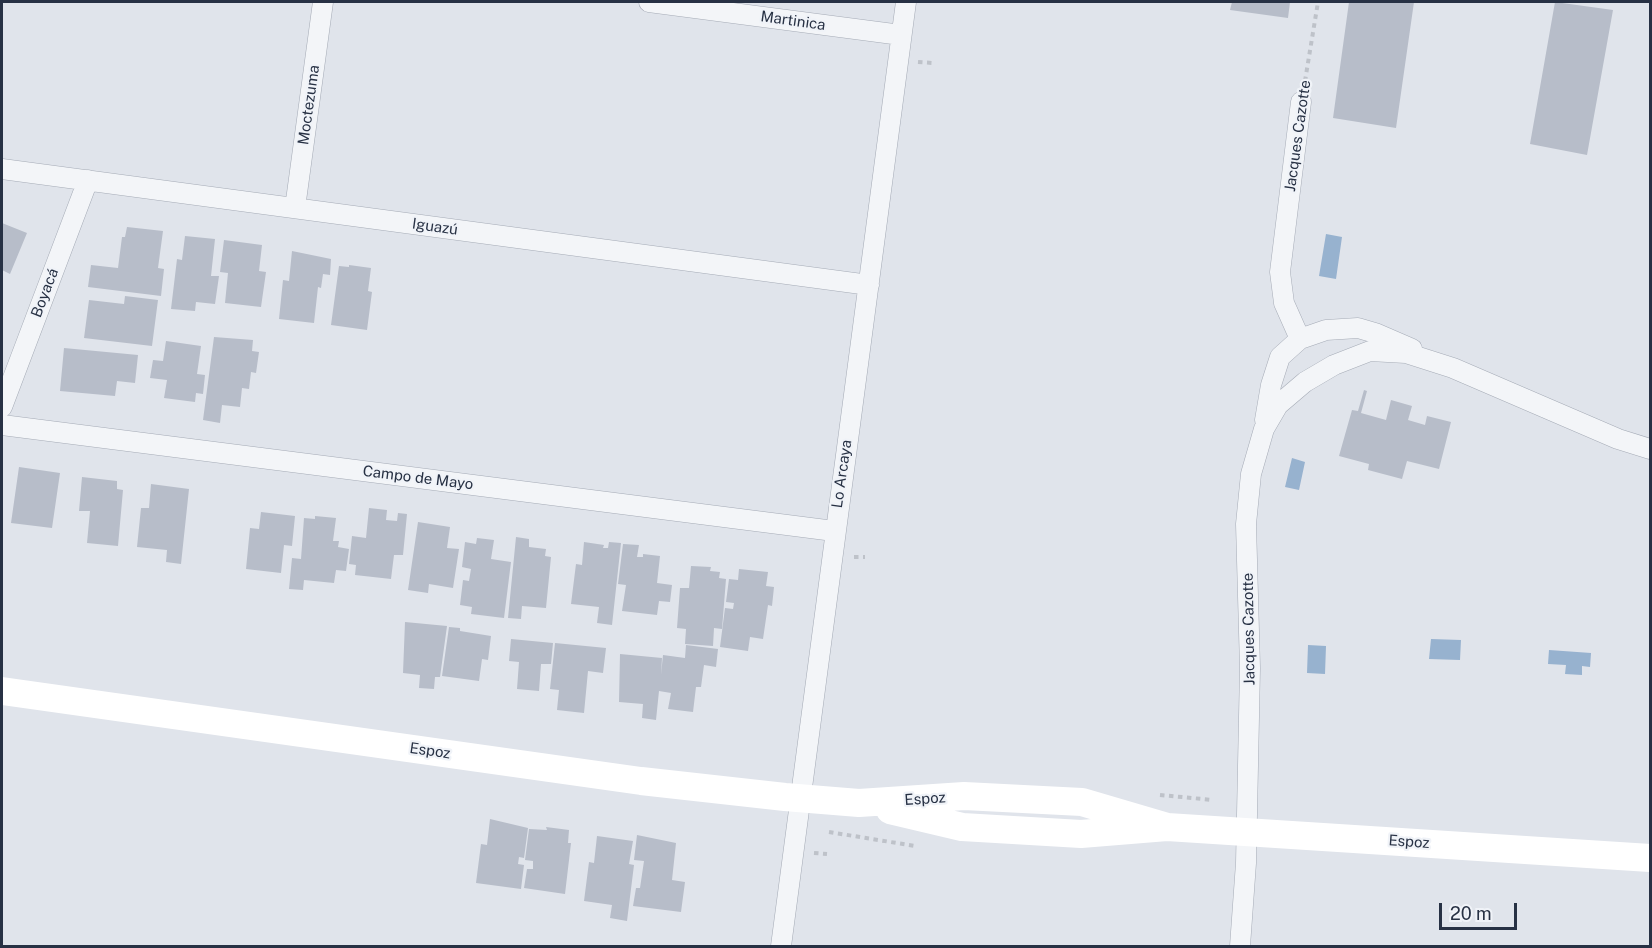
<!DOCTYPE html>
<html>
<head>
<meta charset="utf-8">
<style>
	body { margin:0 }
	#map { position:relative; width:1652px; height:948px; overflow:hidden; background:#e0e4eb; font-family:"Public Sans",sans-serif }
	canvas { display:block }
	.frame { position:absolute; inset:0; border:3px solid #273144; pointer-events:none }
	.scale { position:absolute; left:1439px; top:903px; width:78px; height:27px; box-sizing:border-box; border:3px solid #273144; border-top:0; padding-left:8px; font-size:18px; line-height:21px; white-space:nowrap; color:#273144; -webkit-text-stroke:4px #f0f3f8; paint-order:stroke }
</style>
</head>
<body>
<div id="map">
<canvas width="1652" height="948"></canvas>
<div class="frame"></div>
<div class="scale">20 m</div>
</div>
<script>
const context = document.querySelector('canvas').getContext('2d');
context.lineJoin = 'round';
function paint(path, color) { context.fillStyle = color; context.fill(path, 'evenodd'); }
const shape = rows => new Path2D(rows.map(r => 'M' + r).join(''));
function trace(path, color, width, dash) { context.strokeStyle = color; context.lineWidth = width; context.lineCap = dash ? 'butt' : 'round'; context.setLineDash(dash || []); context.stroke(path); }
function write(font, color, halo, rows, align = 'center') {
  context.font = font + ' "Public Sans",sans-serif'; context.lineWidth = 4.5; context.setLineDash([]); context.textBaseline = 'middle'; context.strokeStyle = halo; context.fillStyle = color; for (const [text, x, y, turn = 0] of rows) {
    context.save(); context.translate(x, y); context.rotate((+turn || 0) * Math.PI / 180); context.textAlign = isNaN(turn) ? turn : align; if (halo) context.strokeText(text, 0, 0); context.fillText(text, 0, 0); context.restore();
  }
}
paint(shape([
	[1326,234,1342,237,1336,279,1319,276],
	[1292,458,1305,462,1299,490,1285,487],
	[1431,639,1461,640,1460,660,1429,659],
	[1308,645,1326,646,1325,674,1307,673],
	[1549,650,1591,653,1590,667,1582,666,1582,675,1565,674,1566,665,1548,664]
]), '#97b2cf');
paint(shape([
	[1232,2,1290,2,1288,18,1230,10],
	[1349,2,1414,2,1396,128,1333,118],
	[1555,2,1613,10,1587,155,1530,144],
	[2,223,27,233,10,274,2,270],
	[127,227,163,231,158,268,164,269,161,296,88,287,91,265,118,268,122,237,125,237],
	[185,236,215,239,211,276,219,276,215,304,196,302,195,311,171,309,177,259,182,260],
	[224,240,262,245,259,271,266,272,261,307,225,303,228,273,220,272],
	[292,251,331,259,330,275,323,274,321,288,318,287,314,323,279,319,283,280,289,281],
	[349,265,371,268,368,291,372,292,367,330,331,325,339,266,349,267],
	[125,296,158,300,152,346,84,338,89,300,124,304],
	[214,337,253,340,252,351,259,352,256,373,251,372,249,389,242,388,240,407,222,405,220,423,203,420],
	[166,341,201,346,197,374,205,375,203,394,196,393,195,402,164,398,167,380,150,378,153,360,163,361],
	[64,348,138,355,135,383,117,381,115,396,60,391],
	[1364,390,1367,391,1361,413,1386,420,1391,400,1412,406,1408,420,1425,425,1427,416,1451,422,1439,469,1407,461,1402,479,1368,470,1369,464,1339,456,1352,410,1358,411],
	[19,467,60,473,52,528,11,523],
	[82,477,117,481,117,489,123,490,118,546,87,543,90,511,79,511],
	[151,484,189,489,181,564,166,562,167,550,137,547,141,508,149,508],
	[369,508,387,510,386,520,397,521,398,513,407,514,403,555,394,555,391,579,355,575,356,565,349,564,352,536,366,538],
	[261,512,295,516,292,546,284,545,281,573,246,569,250,528,259,529],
	[315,516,336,518,333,541,339,541,338,547,349,549,346,571,336,570,334,583,304,580,303,590,289,589,292,558,301,559,304,518,315,519],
	[418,522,450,527,447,548,459,549,453,588,429,584,428,593,408,590],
	[516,537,529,539,529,547,546,549,545,556,551,557,546,608,522,606,521,619,508,618],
	[477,538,494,540,491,559,511,562,504,618,471,614,472,607,460,605,463,580,469,581,471,569,462,567,465,542,476,544],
	[584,542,604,545,603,548,608,548,609,542,621,543,612,625,597,623,599,607,571,604,576,564,582,565],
	[623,544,639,545,637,557,643,557,643,554,660,556,657,583,672,585,670,602,659,601,657,615,622,611,626,585,618,584],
	[691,566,711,567,710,571,720,572,719,578,726,579,722,629,714,628,713,646,685,644,686,629,677,628,680,588,689,588],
	[739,569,768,572,766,586,774,587,772,606,768,605,763,639,750,637,748,651,720,647,725,608,733,609,734,603,726,602,729,579,738,580],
	[405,622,447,626,440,677,435,677,434,689,419,688,420,675,403,673],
	[449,627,460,628,460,631,491,636,488,660,482,659,479,681,442,676],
	[511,639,553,643,551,664,541,664,539,691,517,689,519,662,509,661],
	[555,643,606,648,603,673,588,671,584,713,557,710,559,690,550,689],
	[686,645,718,649,716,667,704,665,701,687,696,687,693,712,668,709,671,693,659,691,656,720,642,718,643,704,619,702,620,654,662,658,661,675,663,655,685,658],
	[490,819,528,828,524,858,519,857,518,864,524,865,521,889,476,883,481,844,487,845],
	[546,827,569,830,568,843,571,843,565,894,524,888,527,869,533,869,533,861,525,860,529,829,547,830],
	[637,835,676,843,672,880,685,882,681,912,633,906,636,888,640,888,644,861,634,860],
	[597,836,633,841,629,864,634,865,627,921,610,918,612,905,584,901,589,862,594,863]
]), '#b7bdc9');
const street = shape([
	[649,2,901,35],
	[2,169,869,285],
	[295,208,323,2],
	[1300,339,1284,303,1280,272,1301,102],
	[2,407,88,180],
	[1265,420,1271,385,1280,357,1300,339,1326,330,1358,328,1375,333,1412,349],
	[2,425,834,531],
	[781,946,906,2],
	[1240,946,1246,863,1250,668,1246,524,1251,474,1264,429,1278,405,1305,382,1334,365,1370,351,1406,353,1453,368,1618,439,1650,449]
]);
trace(street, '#a5abb6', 21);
trace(shape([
	[918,62,933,63],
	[1305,81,1318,2],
	[854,557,865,557],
	[1160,795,1213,800],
	[829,832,915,846],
	[814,853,827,854]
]), '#bec2c9', 4, [4.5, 4.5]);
trace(street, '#f3f5f8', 20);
trace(shape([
	[2,691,641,781,785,797,859,803,964,796,1082,802,1167,827],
	[890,810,962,827,1081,834,1167,827,1650,858]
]), '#fff', 28);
write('15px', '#273144', '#f0f3f8', [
	["Martinica",793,21,8],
	["Moctezuma",309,105,-82],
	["Jacques Cazotte",1298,136,-82],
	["Iguazú",435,227,8],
	["Boyacá",45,293,-69],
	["Lo Arcaya",842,474,-82],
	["Campo de Mayo",418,478,7],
	["Jacques Cazotte",1249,629,-91],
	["Espoz",430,751,8],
	["Espoz",925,799,-4],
	["Espoz",1409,842,4]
]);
</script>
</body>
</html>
